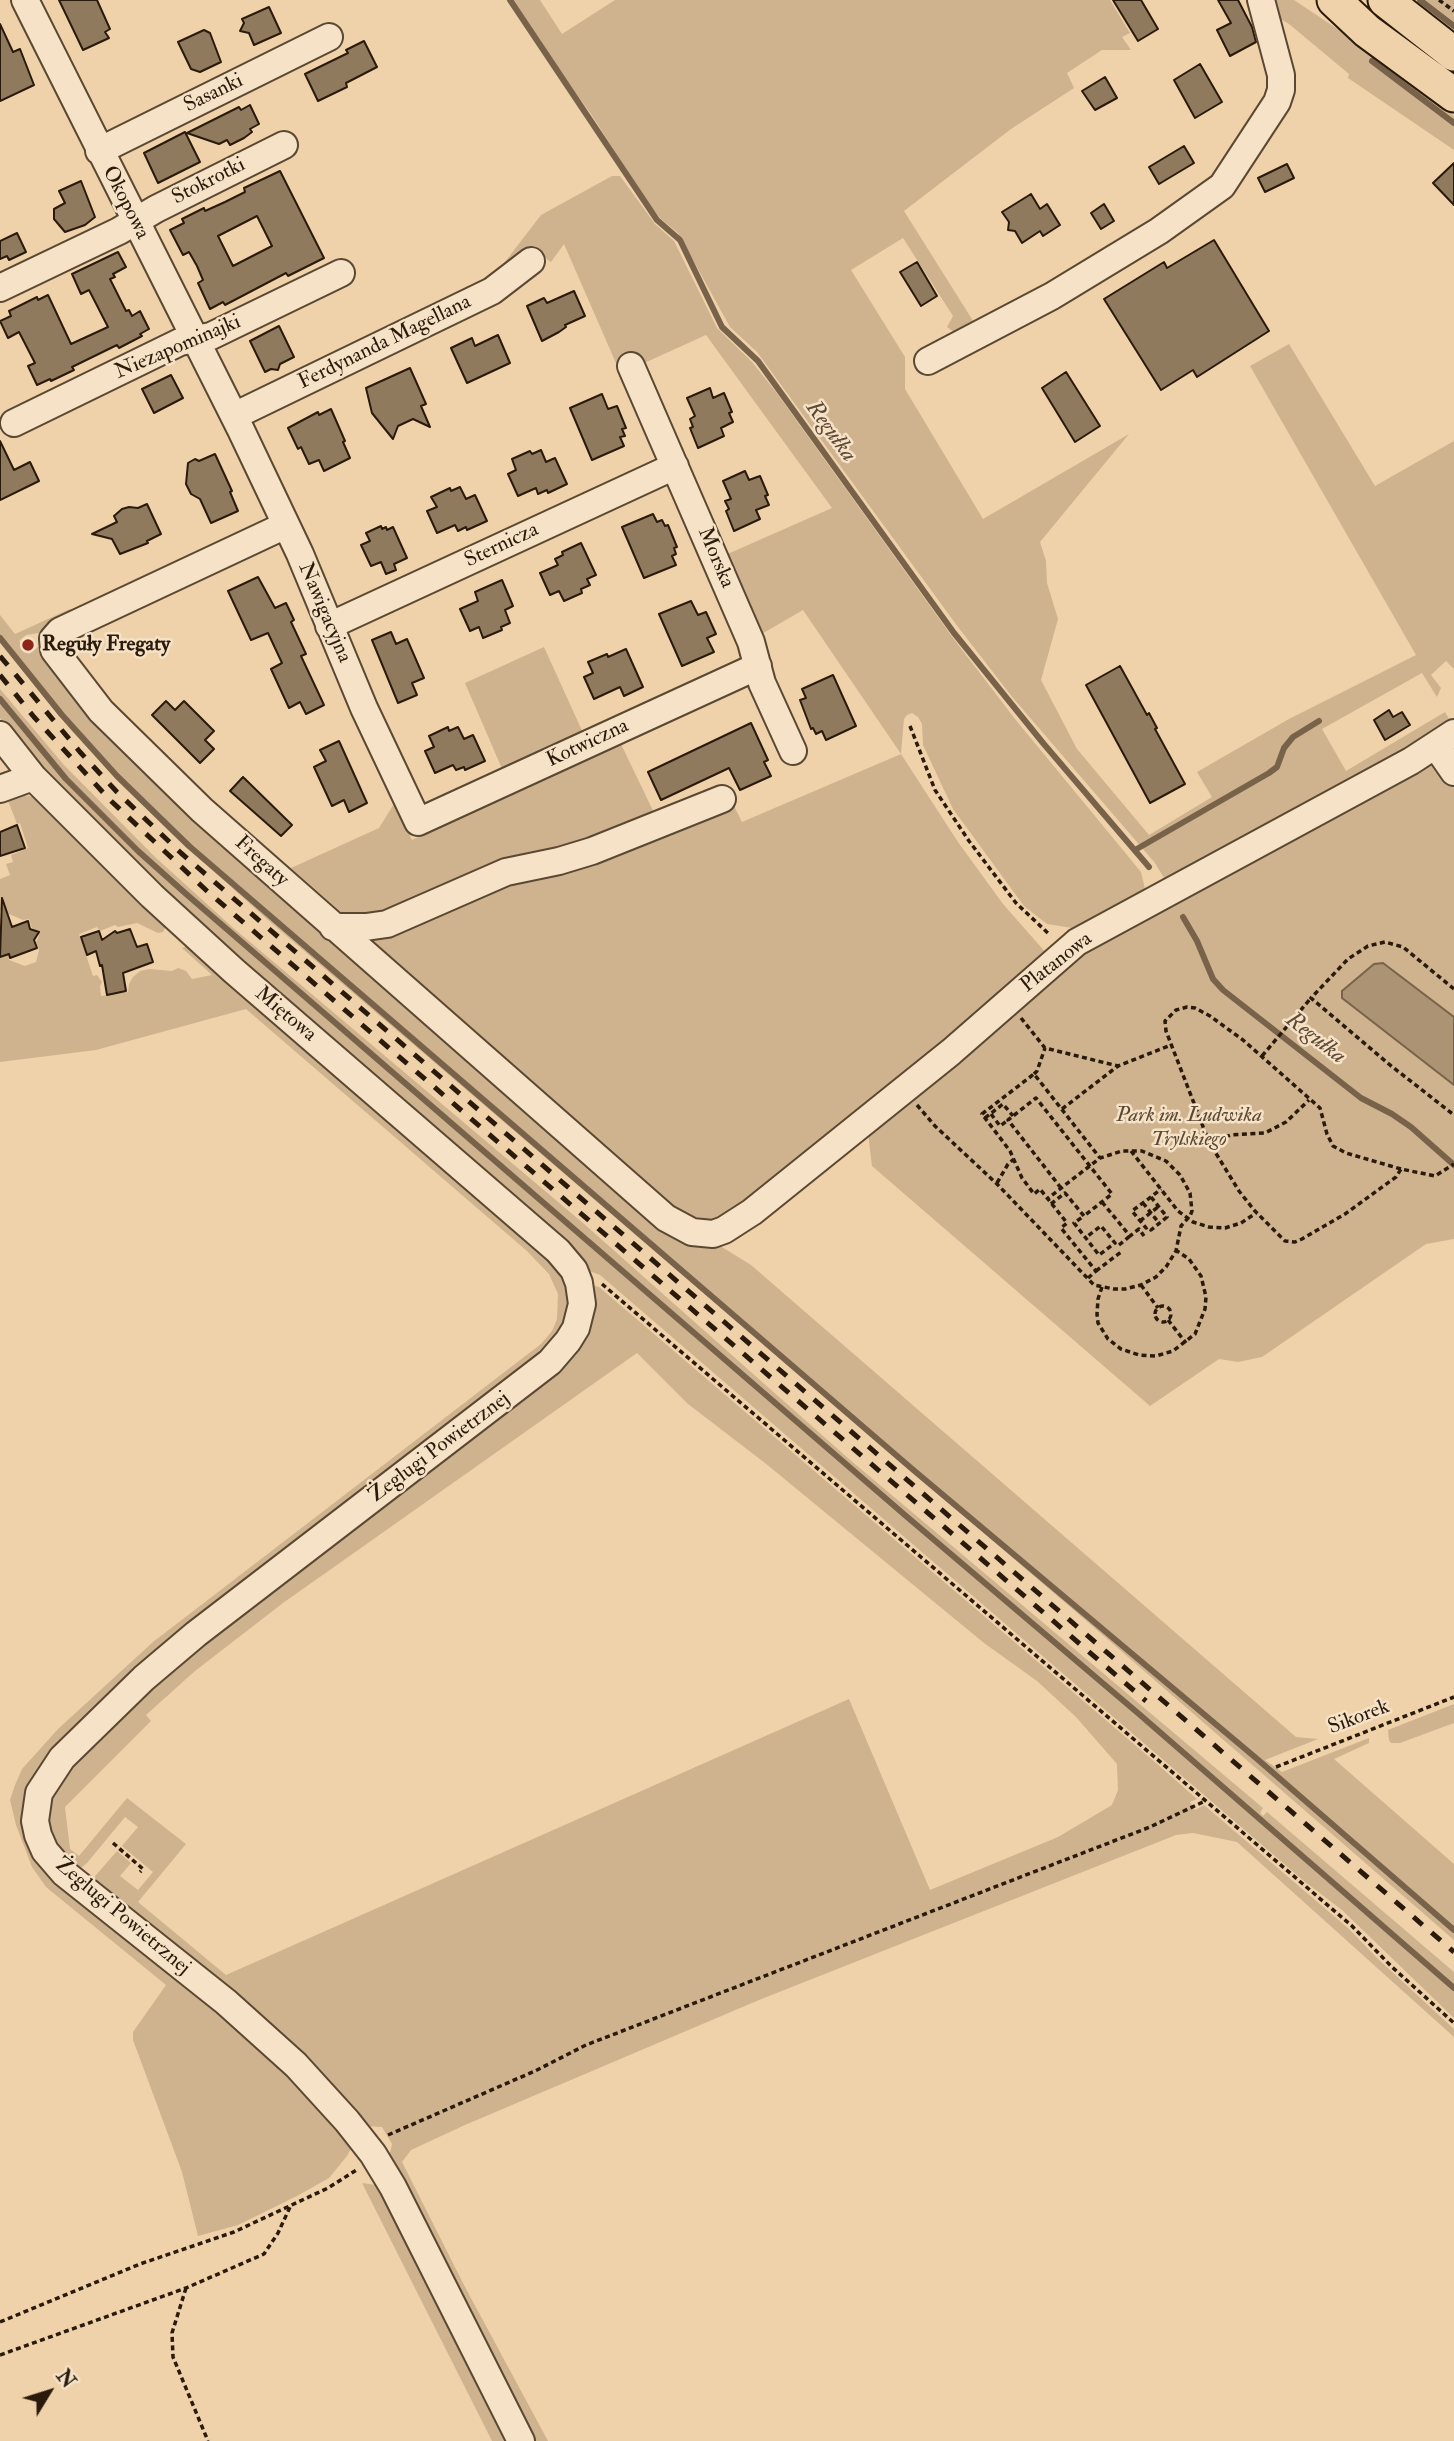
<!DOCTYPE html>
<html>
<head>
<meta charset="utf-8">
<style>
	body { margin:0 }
	#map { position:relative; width:1454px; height:2441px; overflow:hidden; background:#efd2a9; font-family:"IM FELL Double Pica",serif }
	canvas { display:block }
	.north { position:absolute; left:14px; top:2357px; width:70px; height:70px; -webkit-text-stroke:5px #f5e2c7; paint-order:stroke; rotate:52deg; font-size:19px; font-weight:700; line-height:28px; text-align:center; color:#2a1a0c }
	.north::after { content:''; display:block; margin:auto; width:24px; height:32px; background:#2a1a0c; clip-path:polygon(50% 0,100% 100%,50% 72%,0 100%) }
</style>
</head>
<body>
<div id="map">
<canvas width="1454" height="2441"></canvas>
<div class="north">N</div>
</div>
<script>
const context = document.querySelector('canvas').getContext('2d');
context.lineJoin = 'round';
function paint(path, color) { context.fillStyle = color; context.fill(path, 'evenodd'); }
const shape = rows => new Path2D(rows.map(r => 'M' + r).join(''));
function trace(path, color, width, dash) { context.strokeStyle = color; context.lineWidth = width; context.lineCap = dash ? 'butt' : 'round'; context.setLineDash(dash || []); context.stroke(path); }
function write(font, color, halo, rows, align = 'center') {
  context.font = font + ' "IM FELL Double Pica",serif'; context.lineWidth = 5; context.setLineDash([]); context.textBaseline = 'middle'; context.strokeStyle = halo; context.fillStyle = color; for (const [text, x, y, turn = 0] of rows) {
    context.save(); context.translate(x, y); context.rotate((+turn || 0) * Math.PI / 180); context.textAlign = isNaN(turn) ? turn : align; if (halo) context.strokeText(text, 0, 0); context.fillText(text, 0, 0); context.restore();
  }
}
paint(shape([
	[509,0,540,0,562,34,615,0,1110,0,1130,33,1122,37,1131,50,1102,50,1067,73,1074,88,1011,129,904,211,975,324,954,332,947,327,953,316,903,238,851,270,905,357,905,389,983,519,1129,434,1040,542,1046,561,1047,583,1058,619,1041,680,1077,749,1149,835,1212,797,1197,772,1289,719,1416,655,1250,366,1289,344,1375,486,1454,441,1454,669,1446,661,1431,675,1441,688,1437,697,1422,673,1322,729,1346,771,1445,712,1452,724,1179,876,1175,872,1164,878,1155,863,1013,698,958,627,757,352,730,327,678,233,661,219,648,203,591,114],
	[1276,0,1294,0,1348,36,1454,116,1454,150,1348,78,1349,74,1289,24,1274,15,1272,8],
	[1425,0,1454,0,1454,22],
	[612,176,620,176,655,224,674,241,717,328,752,362,776,392,953,638,1015,719,1141,872,1146,893,1113,914,1072,928,1047,924,1024,906,953,809,923,745,922,724,918,717,912,713,907,715,904,719,901,754,958,842,1003,904,1047,954,859,1113,737,1212,712,1223,686,1219,371,949,379,947,367,935,732,802,742,822,901,754,803,610,760,635,723,556,832,508,706,335,642,364,619,370,564,244,551,262,532,248,493,281,491,280,541,215],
	[70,609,71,613,45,632,26,635,19,641,29,654,42,644,683,1242,696,1247,717,1244,751,1265,1296,1737,1318,1739,1265,1760,1282,1772,1369,1738,1369,1743,1334,1759,1454,1864,1454,1940,1090,1624,268,920,171,833,106,768,71,730,0,641,0,615,15,634],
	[544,647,584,735,503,771,465,683],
	[0,689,64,765,154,856,231,926,583,1223,849,1459,1263,1808,1260,1813,1263,1816,1267,1812,1454,1972,1454,2018,1342,1910,1304,1881,600,1275,584,1269,121,854,13,736,0,718],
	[621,744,657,819,413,908,348,918,291,868,379,828,394,804,412,840],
	[1454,744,1454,1239,1426,1244,1262,1357,1238,1362,1219,1359,1150,1406,872,1166,868,1133,1074,953],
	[16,795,29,796,38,799,168,922,163,932,158,933,137,923,118,927,115,925,100,931,97,927,79,934,93,976,97,975,102,982,100,986,101,996,128,992,129,984,133,977,140,971,149,969,172,971,178,968,186,971,192,979,212,975,182,948,191,945,553,1258,569,1288,569,1318,548,1352,152,1661,26,1820,264,2046,354,2143,347,2156,329,2178,297,2196,238,2225,198,2236,182,2172,133,2040,133,2032,166,1985,46,1887,32,1867,16,1825,10,1800,15,1785,22,1769,58,1729,153,1642,541,1344,552,1331,557,1319,558,1294,549,1274,527,1251,246,1009,96,1050,0,1062,0,958,8,955,9,960,25,966,36,962,39,950,36,942,39,936,37,931,32,928,29,919,23,920,0,910,0,879,10,875,6,864,13,862,11,855,28,848,20,823,17,824,7,798],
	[592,1285,599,1287,1156,1763,1197,1799,1190,1802,1195,1810,1204,1805,1349,1929,1377,1958,1454,2029,1454,2037,1237,1842,1193,1833,1176,1835,759,2000,465,2125,411,2150,402,2162,465,2287,548,2441,531,2441,389,2157,392,2144,382,2127,364,2126,89,1883,117,1851,131,1863,120,1876,138,1890,153,1872,122,1846,138,1827,125,1817,87,1863,76,1872,59,1855,43,1819,53,1783,136,1694,556,1369],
	[637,1353,688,1404,765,1463,984,1643,1037,1681,1076,1717,1117,1764,1118,1790,1112,1805,1058,1837,930,1890,849,1699,226,1975,138,1902,186,1844,127,1798,79,1856,70,1849,65,1807,151,1721,146,1715,195,1671,283,1603],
	[1454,1704,1454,1723,1400,1743,1391,1743,1389,1740,1388,1730],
	[362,2183,383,2186,513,2441,492,2441]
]), '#ceb38e');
const water = shape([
	[1383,963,1454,1017,1454,1085,1342,998,1342,991,1374,964,1383,963]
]);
paint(water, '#ac9374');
trace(water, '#78634a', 2);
trace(shape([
	[510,0,657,220,680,240,722,327,758,361,954,633,1043,743,1149,867],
	[1420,0,1454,26],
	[1372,61,1454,123],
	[0,638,62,715,117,776,189,846,911,1468,1256,1758,1454,1930],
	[0,699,66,779,138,851,185,893,906,1516,1139,1714,1454,1988],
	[1135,850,1269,773,1277,767,1284,748,1293,737,1319,721],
	[1183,917,1197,941,1213,979,1223,990,1361,1098,1392,1114,1411,1127,1454,1165]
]), '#78634a', 6);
const building = shape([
	[59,0,97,0,110,29,105,32,109,38,83,50,59,0],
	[1113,0,1141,0,1158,29,1138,41,1113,0],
	[1218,0,1238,0,1252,27,1256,42,1230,56,1217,30,1231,23,1218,0],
	[269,7,281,33,254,45,249,33,240,31,244,23,242,19,269,7],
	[0,24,13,52,20,49,34,85,0,101,0,24],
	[204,30,210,33,221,62,200,72,191,69,178,42,204,30],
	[364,41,377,67,346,83,347,87,318,101,305,74,348,53,346,50,364,41],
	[1200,64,1222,102,1195,118,1174,80,1200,64],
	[1105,77,1117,98,1095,110,1082,91,1105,77],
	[250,105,259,124,250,129,252,132,244,138,230,145,227,140,219,144,187,133,239,107,241,110,250,105],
	[185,132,200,162,158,183,144,153,185,132],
	[1184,146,1194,163,1159,184,1149,167,1184,146],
	[1454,163,1454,205,1433,183,1454,163],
	[1287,164,1294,178,1265,192,1258,178,1287,164],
	[280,171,324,258,288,276,286,273,225,305,223,302,210,309,198,283,203,280,197,266,189,252,183,255,170,230,184,223,182,219,204,208,205,211,225,202,245,192,244,188,280,171],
	[257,216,272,246,233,266,218,236,257,216],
	[81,181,95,217,85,225,65,232,54,219,54,209,65,203,59,191,81,181],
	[1031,194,1040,209,1047,204,1060,225,1043,236,1040,231,1022,243,1015,231,1008,230,1009,222,1002,212,1031,194],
	[1104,204,1114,221,1101,229,1091,213,1104,204],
	[17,233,26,252,9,260,7,256,0,259,0,241,17,233],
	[1214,240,1269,331,1197,377,1193,370,1161,390,1104,299,1164,262,1167,268,1214,240],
	[118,252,126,267,113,274,115,277,110,279,126,311,129,310,132,316,140,311,149,329,140,334,142,336,119,348,117,345,72,367,74,370,51,381,50,379,37,385,28,366,35,363,19,332,8,338,0,321,11,316,9,311,37,297,38,300,48,295,71,344,108,327,89,290,81,294,72,274,118,252],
	[917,262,937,296,921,306,900,272,917,262],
	[574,291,585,316,565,325,566,327,559,332,542,341,527,306,544,298,547,303,574,291],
	[279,326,294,357,280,364,278,370,271,369,265,372,250,341,279,326],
	[498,335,510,363,467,383,451,348,472,338,475,346,498,335],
	[410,368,426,404,421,406,430,427,413,419,398,426,393,439,372,413,366,388,410,368],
	[1066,372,1100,426,1075,442,1042,388,1066,372],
	[171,375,183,398,154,413,142,389,171,375],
	[710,388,713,398,724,393,732,412,729,413,733,422,721,428,724,436,698,448,690,428,693,427,690,419,695,416,687,398,710,388],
	[602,394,608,409,617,406,626,428,622,429,625,436,620,437,624,446,592,460,570,408,602,394],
	[331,409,345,441,343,442,350,458,324,471,319,460,309,464,301,447,298,449,288,428,318,412,319,415,331,409],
	[0,441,14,470,30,462,39,481,0,500,0,441],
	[541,450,546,462,555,458,567,484,548,493,547,490,538,494,536,488,518,496,508,474,516,470,512,459,530,451,532,454,541,450],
	[215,454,232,491,230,492,238,511,211,523,200,499,191,494,186,484,188,463,195,459,199,461,215,454],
	[745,471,749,480,760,476,768,495,765,496,769,505,756,510,760,519,734,531,726,511,729,509,725,501,731,499,723,481,745,471],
	[460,487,466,499,475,495,487,521,467,530,466,527,458,531,455,525,437,533,427,511,437,507,431,497,450,488,451,491,460,487],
	[147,504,161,534,147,541,148,543,120,554,112,539,92,534,117,522,114,516,122,509,129,507,138,508,147,504],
	[653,514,657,522,662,520,665,526,668,525,677,547,674,548,676,554,672,556,676,565,644,578,622,527,653,514],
	[381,526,382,529,386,527,387,530,393,527,407,558,394,564,396,570,386,574,381,562,371,566,361,545,370,541,366,533,381,526],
	[581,543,596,575,587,579,590,585,581,589,582,593,564,601,559,591,550,595,540,573,558,565,555,559,563,555,562,552,581,543],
	[258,577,275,608,286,603,294,620,291,622,306,654,301,656,324,705,306,714,300,702,289,708,271,669,282,663,268,633,251,640,228,591,258,577],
	[502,580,513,606,505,610,510,623,501,627,502,630,483,638,479,627,470,631,460,609,478,601,475,592,502,580],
	[691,601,698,615,706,612,716,634,707,638,714,652,682,666,659,614,691,601],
	[391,632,396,644,407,639,424,678,412,683,417,695,398,703,372,640,391,632],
	[626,649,643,687,624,696,620,687,594,699,584,677,593,673,588,662,607,654,608,657,626,649],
	[1120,666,1147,715,1149,713,1157,728,1155,729,1185,784,1150,803,1086,685,1120,666],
	[833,675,856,726,826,740,822,731,816,734,813,728,811,729,800,700,806,698,802,689,833,675],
	[166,701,175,710,184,701,214,731,205,740,214,749,200,763,152,715,166,701],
	[1389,710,1393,717,1402,712,1410,725,1385,740,1374,720,1389,710],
	[751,723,768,760,764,762,771,776,740,790,729,768,661,800,648,772,751,723],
	[448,727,449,731,458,727,464,739,473,735,485,761,465,770,464,767,456,770,453,765,435,773,425,751,434,747,429,736,448,727],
	[339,741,367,803,349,812,344,800,332,806,314,767,326,761,320,750,339,741],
	[243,777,292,825,281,836,230,791,243,777],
	[17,825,25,848,0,856,0,832,17,825],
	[2,898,12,927,28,921,30,929,39,932,34,940,37,948,10,958,9,954,0,957,2,898],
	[130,929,137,947,147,944,153,962,123,973,126,991,107,995,102,965,100,966,96,951,87,955,81,937,99,931,102,940,115,931,117,933,130,929]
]);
paint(building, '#907a5e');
trace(building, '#2a1a0c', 2);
const minor = shape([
	[25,0,241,430,300,554,364,708,418,822,758,666],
	[99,151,329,37],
	[0,288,119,231,156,209,284,145],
	[928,361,1052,296,1159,231,1222,186,1277,102,1281,90,1281,75,1261,0],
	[631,366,751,642,762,683,793,751],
	[234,416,492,291,531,261],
	[14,423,180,342,211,336,341,273],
	[286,525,60,631,53,639,54,650,101,711,202,810,666,1218,692,1232,713,1234,724,1230,752,1212,951,1052,1077,942,1411,761,1454,733],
	[329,626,675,466],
	[0,735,33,777,152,896,234,971,558,1251,574,1270,579,1283,582,1304,576,1328,568,1341,550,1362,196,1634,144,1678,62,1758,39,1793,35,1821,38,1835,45,1851,64,1873,226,2002,296,2065,347,2121,373,2154,393,2187,521,2441],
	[1436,746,1454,772],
	[0,789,33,777],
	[333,927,366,927,387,924,506,872,559,861,592,851,722,799]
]);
const major = shape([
	[1334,0,1367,31,1454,95],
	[1385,0,1454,54]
]);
trace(minor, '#5b4833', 30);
trace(major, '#2a1a0c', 37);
trace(shape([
	[1439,0,1454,11],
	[910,726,935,790,969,841,1016,903,1050,935],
	[1454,989,1403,947,1385,942,1368,946,1348,959,1311,998,1390,1065,1454,1115],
	[1021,1018,1045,1048,1118,1066],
	[1262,1056,1311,998],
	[1034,1074,1037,1071,1045,1048],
	[917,1105,935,1126,997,1184,1094,1285,1114,1289,1125,1289,1141,1285,1156,1277,1166,1267,1176,1251,1181,1226,1190,1216,1192,1211,1190,1193,1180,1175,1166,1161,1142,1151,1122,1151,1100,1158,1047,1199],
	[1062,1109,1118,1066,1171,1045],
	[991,1114,1000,1126,1008,1120],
	[985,1118,1003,1104,1013,1116],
	[1209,1142,1231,1135,1265,1133,1286,1122,1309,1100],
	[1131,1151,1178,1211,1193,1222,1209,1227,1225,1228,1241,1223,1256,1213],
	[1401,1169,1346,1153,1333,1146,1327,1134,1320,1108,1243,1040,1210,1016,1195,1008,1187,1007,1176,1010,1165,1021,1166,1031,1209,1142,1239,1191,1254,1210,1285,1241,1295,1242,1302,1239,1345,1214,1396,1177,1401,1169,1435,1176,1454,1164],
	[997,1183,1008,1164,1014,1159],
	[1061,1188,1008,1120,1036,1098,1112,1194,1084,1216],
	[1151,1197,1167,1217,1151,1230,1148,1227,1146,1228,1132,1211,1151,1197,1161,1189],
	[1102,1202,1130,1236,1139,1229,1144,1236],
	[1143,1203,1159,1223],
	[1051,1204,1065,1193,1084,1216,1074,1223,1085,1237,1099,1255,1115,1243,1101,1226,1085,1238],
	[1140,1221,1158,1207],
	[1119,1245,1130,1236],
	[1096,1271,1121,1252],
	[1088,1278,1096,1271,1061,1228,1067,1223,1040,1189,1034,1194,1022,1178,1010,1151,982,1114,1034,1074,1100,1158],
	[602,1284,1352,1926,1392,1967,1454,2023],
	[1141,1285,1158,1308],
	[1102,1287,1098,1299,1097,1314,1098,1323,1108,1339,1121,1349,1139,1355,1156,1356,1173,1351,1195,1334,1205,1309,1206,1297,1201,1276,1189,1259,1177,1251],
	'1155 1314a8 8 0 1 1 16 0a8 8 0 1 1-16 0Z',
	[1168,1320,1186,1343],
	[1276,1767,1454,1697],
	[113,1843,143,1869,140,1872],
	[388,2135,535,2071,586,2045,1150,1827,1205,1801],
	[186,2288,172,2333,173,2357,208,2441],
	[0,2322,140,2264,234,2232,328,2188,358,2169],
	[0,2355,186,2288,264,2254,278,2233,290,2207]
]), '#2a1a0c', 3.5, [5, 3.5]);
trace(minor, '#f5e2c7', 26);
trace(major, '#efd2a9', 33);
trace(shape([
	[0,656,80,752,117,792,181,853,1454,1952],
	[0,675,34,717,110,800,207,891,1146,1701]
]), '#2a1a0c', 5, [12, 12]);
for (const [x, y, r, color] of [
	[28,645,7,"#8f2418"]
]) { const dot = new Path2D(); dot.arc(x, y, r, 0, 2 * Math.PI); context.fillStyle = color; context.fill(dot); trace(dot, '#f5e2c7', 2.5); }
write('21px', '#2a1a0c', '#f5e2c7', [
	["Sasanki",214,94,-26],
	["Stokrotki",209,182,-27],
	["Okopowa",125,203,63],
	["Ferdynanda Magellana",385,343,-26],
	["Niezapominajki",178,348,-23],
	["Sternicza",502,546,-25],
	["Morska",715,558,67],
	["Nawigacyjna",324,613,67],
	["Kotwiczna",588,744,-25],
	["Fregaty",261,862,42],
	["Platanowa",1057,963,-38],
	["Miętowa",285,1015,40],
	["Żeglugi Powietrznej",440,1448,-37],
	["Sikorek",1359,1718,-21],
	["Żeglugi Powietrznej",122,1917,40]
]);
write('bold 21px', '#2a1a0c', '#f5e2c7', [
	["Reguły Fregaty",42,645]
], 'left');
write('italic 21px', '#5b4833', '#f5e2c7', [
	["Park im. Ludwika",1189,1116],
	["Trylskiego",1189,1140]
]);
write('italic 23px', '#5e4a36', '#f5e2c7', [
	["Regułka",830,432,54],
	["Regułka",1315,1039,38]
]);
</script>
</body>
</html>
